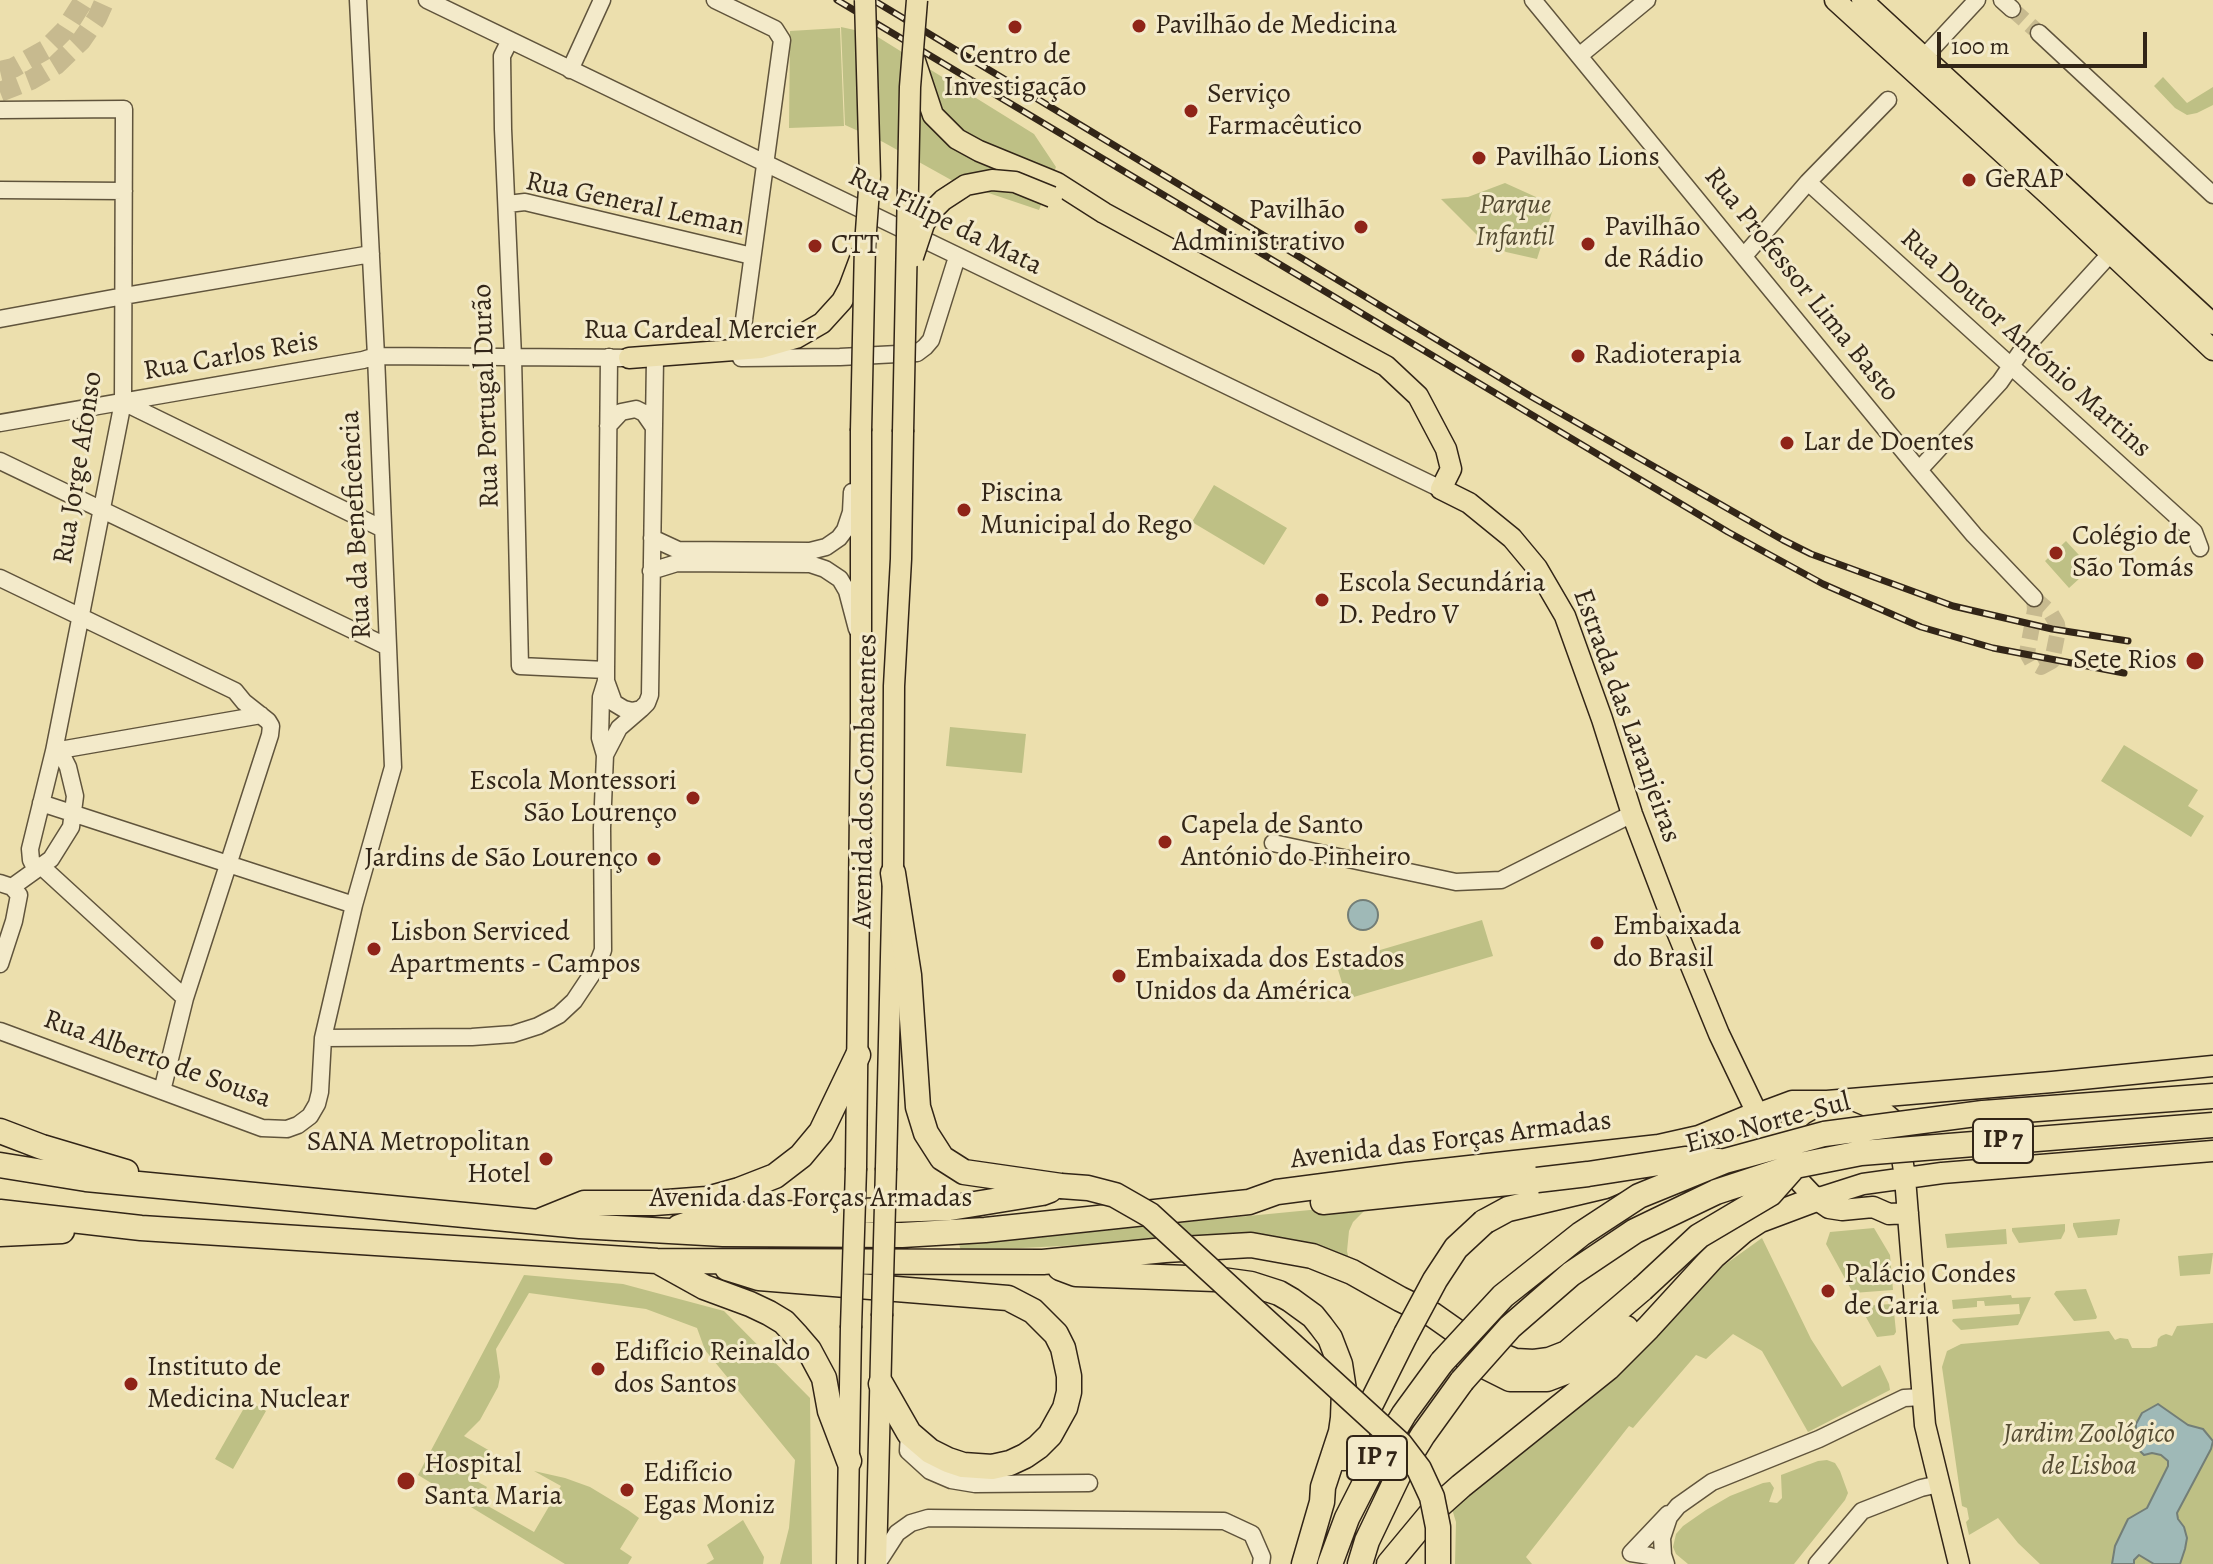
<!DOCTYPE html>
<html>
<head>
<meta charset="utf-8">
<style>
	body { margin:0 }
	#map { position:relative; width:2213px; height:1564px; overflow:hidden; background:#ecdfad; font-family:Alegreya,serif }
	canvas { display:block }
	.scale { position:absolute; left:1937px; top:32px; width:210px; height:36px; box-sizing:border-box; border:4px solid #322517; border-top:0; padding-left:10px; font-size:24px; line-height:28px; white-space:nowrap; color:#322517; -webkit-text-stroke:6px #f3eaca; paint-order:stroke }
</style>
</head>
<body>
<div id="map">
<canvas width="2213" height="1564"></canvas>
<div class="scale">100 m</div>
</div>
<script>
const context = document.querySelector('canvas').getContext('2d');
context.lineJoin = 'round';
function paint(path, color) { context.fillStyle = color; context.fill(path, 'evenodd'); }
const shape = rows => new Path2D(rows.map(r => 'M' + r).join(''));
function trace(path, color, width, dash) { context.strokeStyle = color; context.lineWidth = width; context.lineCap = dash ? 'butt' : 'round'; context.setLineDash(dash || []); context.stroke(path); }
function write(font, color, halo, rows, align = 'center') {
  context.font = font + ' Alegreya,serif'; context.lineWidth = 6; context.setLineDash([]); context.textBaseline = 'middle'; context.strokeStyle = halo; context.fillStyle = color; for (const [text, x, y, turn = 0] of rows) {
    context.save(); context.translate(x, y); context.rotate((+turn || 0) * Math.PI / 180); context.textAlign = isNaN(turn) ? turn : align; if (halo) context.strokeText(text, 0, 0); context.fillText(text, 0, 0); context.restore();
  }
}
paint(shape([
	[841,27,873,34,1034,134,1056,167,1039,210,953,181,883,142,845,125],
	[840,28,844,126,789,128,790,31],
	[2163,77,2187,103,2213,87,2213,105,2197,113,2187,115,2175,108,2154,86],
	[1505,183,1536,197,1553,209,1537,259,1506,252,1477,235,1441,199,1468,197],
	[1214,485,1287,528,1264,565,1192,522],
	[2066,541,2091,568,2069,588,2045,561],
	[950,727,1026,734,1022,773,946,766],
	[2124,745,2198,790,2188,806,2204,816,2191,837,2101,781],
	[1482,920,1493,956,1347,999,1336,963],
	[1372,1204,1372,1207,1365,1210,1353,1222,1349,1231,1347,1251,1349,1260,1312,1246,1277,1237,1237,1235,1199,1235,1142,1242,961,1251,959,1244],
	[2120,1219,2117,1235,2078,1238,2073,1226,2073,1223],
	[2065,1224,2065,1231,2061,1239,2019,1243,2012,1231,2012,1228],
	[1874,1228,1890,1255,1893,1290,1853,1293,1826,1244,1830,1232],
	[2006,1229,2007,1244,1947,1248,1945,1234],
	[1762,1238,1811,1339,1842,1387,1880,1365,1889,1384,1890,1390,1808,1432,1762,1351,1733,1334,1706,1359,1696,1355,1633,1428,1629,1426,1526,1557,1532,1564,1455,1564,1456,1522,1452,1509,1580,1403,1723,1266],
	[2213,1253,2210,1274,2180,1276,2178,1256],
	[524,1275,623,1284,724,1311,810,1398,812,1564,780,1564,789,1528,795,1460,705,1350,697,1328,646,1309,529,1293,496,1349,500,1377,498,1387,480,1420,464,1436,490,1451,473,1479,487,1487,479,1501,534,1532,561,1486,534,1471,565,1478,590,1487,628,1510,639,1518,620,1549,632,1557,628,1564,565,1564,418,1475],
	[2086,1289,2097,1317,2096,1319,2074,1321,2054,1294,2056,1291],
	[2011,1295,2012,1298,2031,1297,2018,1325,1961,1330,1952,1321,1953,1319,2020,1314,2019,1304,1985,1306,1984,1301,1977,1301,1977,1307,1953,1309,1952,1300],
	[1891,1304,1894,1312,1896,1332,1894,1335,1877,1337,1862,1310,1863,1306],
	[2213,1323,2213,1564,2040,1564,2018,1543,1998,1518,1969,1535,1966,1522,1969,1519,1967,1508,1962,1506,1942,1367,1947,1351,1961,1344,2109,1331,2115,1340,2120,1338,2128,1339,2132,1348,2150,1348,2157,1346,2158,1339,2161,1336,2166,1334,2172,1336,2177,1326],
	[248,1401,266,1411,233,1469,215,1459],
	[1827,1460,1835,1463,1840,1471,1848,1493,1845,1500,1794,1564,1688,1564,1676,1554,1673,1547,1676,1534,1683,1526,1706,1510,1730,1496,1763,1483,1770,1482,1774,1488,1769,1502,1777,1503,1782,1498,1781,1475,1818,1461],
	[743,1520,764,1557,763,1564,706,1564,714,1559,707,1545]
]), '#bec085');
const water = shape([
	'1348 915a15 15 0 1 1 30 0a15 15 0 1 1-30 0Z',
	[2158,1404,2188,1425,2203,1429,2213,1441,2211,1449,2177,1513,2178,1519,2184,1527,2187,1538,2185,1549,2180,1564,2154,1564,2139,1555,2134,1560,2134,1564,2112,1564,2115,1546,2128,1519,2147,1508,2168,1466,2168,1461,2161,1455,2152,1453,2144,1455,2139,1450,2136,1442,2136,1424,2142,1413,2158,1404]
]);
paint(water, '#9fb9b7');
trace(water, '#737e77', 2);
trace(shape([
	[2012,9,2039,33],
	[2034,598,2050,612,2057,624,2058,631,2052,661,2041,667,2032,662,2027,653,2035,610,2034,598]
]), '#c7ba8f', 16, [16, 8]);
trace(shape([
	[0,71,13,68,45,50,65,30,84,0],
	[0,92,31,80,56,65,81,41,97,18,105,0]
]), '#c7ba8f', 20, [20, 10]);
const minor = shape([
	[427,0,1441,489],
	[715,0,775,29,782,40,743,327],
	[1533,0,1919,470,1974,535,2034,598],
	[2002,0,2012,9],
	[2039,33,2213,195],
	[510,40,502,56,503,129,513,357,520,666,606,670],
	[1579,56,1647,0],
	[1925,56,1977,0],
	[570,70,602,0],
	[0,110,124,109,123,402,54,751,30,849,31,860,33,864,41,866,185,998],
	[1808,182,2194,532,2200,548],
	[0,190,124,191],
	[507,204,525,202,752,256],
	[1744,256,1808,182,1888,100],
	[0,319,124,296,371,254],
	[741,358,840,357,917,353,925,347,931,340,957,257],
	[123,402,383,529],
	[0,423,363,360,376,356,638,358],
	[608,426,621,412,636,409,644,413,653,426],
	[0,461,388,647],
	[1919,470,2000,382,2020,353,2110,254],
	[652,538,678,550,810,551,826,547,839,538,845,530,851,512,852,492],
	[651,571,677,563,810,564,825,569,840,579,847,591,857,629],
	[0,578,235,691,244,702,268,721,271,726,270,735,185,998,162,1091],
	[606,681,614,703,624,709,632,711,641,709,647,703,650,695,655,358],
	[54,751,261,715],
	[605,755,619,728,641,709],
	[41,803,354,905],
	[1273,843,1456,882,1501,880,1632,814],
	[0,883,12,887,19,895,14,921,0,964],
	[12,887,51,859,71,827,75,796,68,767,62,755,54,751],
	[0,1031,262,1128,287,1129,298,1125,310,1116,317,1104,320,1092,323,1038,354,905,393,767,376,356,358,0],
	[323,1038,472,1037,513,1034,538,1026,559,1015,574,1001,596,968,603,950,602,828,605,755,600,738,601,697,606,681,606,670,609,357],
	[909,1433,908,1451,930,1471,951,1480,975,1484,1089,1483],
	[877,1564,897,1533,911,1523,928,1518,1224,1521,1252,1534,1262,1557,1261,1564],
	[1663,1564,1650,1556,1631,1553,1668,1514],
	[1666,1564,1663,1555,1662,1538,1669,1517,1678,1506,1712,1482,1819,1439,1904,1398,1923,1397],
	[1817,1564,1862,1511,1921,1488,1939,1484]
]);
const major = shape([
	[1835,0,2052,198,2213,350],
	[1862,0,2213,324],
	[913,55,933,115,957,139,979,151,1057,183,1104,213,1386,366,1418,396,1446,449,1451,469,1441,489,1469,503,1512,538,1537,568,1565,616,1602,719,1632,814,1675,927,1719,1034,1767,1134,1784,1153,1787,1164,1799,1181,1816,1199,1829,1208,1842,1210,1873,1207,1889,1214,1908,1213],
	[629,358,761,348,796,338,822,323,842,301,849,288,864,248],
	[1851,1099,1886,1114,1894,1121,1898,1130,1905,1178,1925,1425,1959,1564],
	[1757,1114,1792,1101,1827,1101,2052,1082,2213,1066],
	[1784,1153,1785,1138,1792,1124,1803,1114,1824,1102],
	[856,1168,861,721,861,431],
	[886,1168,893,873,894,686,901,559,903,432],
	[1816,1199,1863,1184,1942,1173,2213,1151],
	[847,1564,851,1328],
	[876,1564,882,1316]
]);
const highway = shape([
	[893,873,909,975,918,1107,926,1133,942,1158,964,1172,1061,1186],
	[1983,1113,2213,1096],
	[0,1131,42,1147,126,1172],
	[0,1165,86,1179,580,1226,723,1234,902,1235,985,1230,1249,1202,1277,1192,1407,1175,1659,1147,1699,1138,1757,1114],
	[1323,1202,1537,1180],
	[0,1212,141,1228,657,1261,1043,1262,1165,1250,1251,1245,1312,1256,1352,1272,1400,1299,1433,1315,1470,1341,1493,1352,1515,1361,1534,1362,1549,1360,1567,1353,1642,1289],
	[542,1220,584,1203,654,1203,707,1199,739,1190,775,1176,801,1156,821,1132,858,1055],
	[1484,1222,1508,1209,1605,1186,1647,1168],
	[679,1227,711,1216,950,1208,1042,1193,1050,1190],
	[0,1234,62,1231],
	[659,1262,704,1287,750,1304,769,1313,784,1322,797,1336,809,1350,824,1378,830,1411,849,1461],
	[727,1268,759,1278,1008,1298,1033,1311,1056,1334,1063,1348,1069,1376,1069,1392,1065,1408,1050,1435,1038,1447,1025,1456,1010,1463,992,1467,963,1465,948,1460,930,1451,909,1433,881,1384],
	[1060,1268,1076,1274,1215,1279,1251,1284,1279,1293,1291,1300,1313,1316,1321,1326,1330,1338,1340,1364,1344,1390,1343,1418,1341,1432,1323,1487,1322,1502,1304,1564],
	[1464,1356,1510,1379,1547,1379,1576,1368,1610,1344,1626,1328],
	[1344,1458,1406,1334],
	[1330,1564,1347,1518,1376,1461,1404,1414,1442,1362],
	[1360,1564,1367,1541,1399,1474,1423,1435,1462,1381],
	[1389,1564,1433,1511,1461,1486,1608,1368,1648,1328,1714,1256,1743,1231,1760,1220,1816,1199]
]);
trace(minor, '#60543c', 19);
trace(major, '#322517', 23);
trace(highway, '#322517', 27);
trace(minor, '#f3eaca', 16);
trace(major, '#ecdfad', 20);
trace(highway, '#ecdfad', 24);
const rail = shape([
	[837,0,1728,532,1823,584,1921,627,1993,648,2124,673],
	[873,0,1532,397,1783,540,1811,554,1953,606,2052,629,2128,641]
]);
trace(rail, '#322517', 7);
trace(rail, '#f3eaca', 4, [12]);
const majorBridge = shape([
	[913,257,924,224,933,210,943,200,966,185,992,180,1015,182,1052,197],
	[861,431,865,245,870,176,865,0],
	[903,432,910,87,917,0],
	[882,1316,886,1168],
	[851,1328,856,1168]
]);
const highwayBridge = shape([
	[1537,1180,1588,1174,1685,1159,1719,1161],
	[1061,1186,1088,1188,1115,1195,1150,1215,1400,1444,1419,1469,1432,1497,1438,1527,1438,1564],
	[1642,1289,1699,1236,1770,1194,1793,1168],
	[1406,1334,1435,1280,1456,1248,1484,1222],
	[1442,1362,1503,1296,1581,1234,1639,1196,1725,1161,1824,1134,1983,1113],
	[1462,1381,1510,1327,1571,1274,1635,1231,1716,1192,1795,1166,1861,1153,2213,1125]
]);
trace(majorBridge, '#322517', 23, []);
trace(highwayBridge, '#322517', 27, []);
trace(majorBridge, '#ecdfad', 20);
trace(highwayBridge, '#ecdfad', 24);
for (const [x, y, r, color] of [
	[1139,26,8,"#8f2418"],
	[1015,27,8,"#8f2418"],
	[1191,111,8,"#8f2418"],
	[1479,158,8,"#8f2418"],
	[1969,180,8,"#8f2418"],
	[1361,227,8,"#8f2418"],
	[1588,244,8,"#8f2418"],
	[815,246,8,"#8f2418"],
	[1578,356,8,"#8f2418"],
	[1787,443,8,"#8f2418"],
	[964,510,8,"#8f2418"],
	[2056,553,8,"#8f2418"],
	[1322,600,8,"#8f2418"],
	[2195,661,10,"#8f2418"],
	[693,798,8,"#8f2418"],
	[1165,842,8,"#8f2418"],
	[654,859,8,"#8f2418"],
	[1597,943,8,"#8f2418"],
	[374,949,8,"#8f2418"],
	[1119,976,8,"#8f2418"],
	[546,1159,8,"#8f2418"],
	[1828,1291,8,"#8f2418"],
	[598,1369,8,"#8f2418"],
	[131,1384,8,"#8f2418"],
	[406,1481,10,"#8f2418"],
	[627,1490,8,"#8f2418"]
]) { const dot = new Path2D(); dot.arc(x, y, r, 0, 2 * Math.PI); context.fillStyle = color; context.fill(dot); trace(dot, '#f3eaca', 3); }
for (const [x, y, w] of [
	[2003,1141,60],
	[1377,1458,60]
]) { const box = new Path2D(); box.roundRect(x - w / 2, y - 22, w, 44, 6); context.fillStyle = '#f3eaca'; context.fill(box); trace(box, '#322517', 2); }
write('bold 26px', '#322517', null, [
	["IP 7",2003,1141],
	["IP 7",1377,1458]
]);
write('28px', '#322517', '#f3eaca', [
	["Pavilhão de Medicina",1155,26],
	["Centro de",1015,56,"center"],
	["Investigação",1015,88,"center"],
	["Serviço",1207,95],
	["Farmacêutico",1207,127],
	["Pavilhão Lions",1495,158],
	["GeRAP",1985,180],
	["Pavilhão",1345,211,"right"],
	["Administrativo",1345,243,"right"],
	["Pavilhão",1604,228],
	["de Rádio",1604,260],
	["CTT",831,246],
	["Radioterapia",1594,356],
	["Lar de Doentes",1803,443],
	["Piscina",980,494],
	["Municipal do Rego",980,526],
	["Colégio de",2072,537],
	["São Tomás",2072,569],
	["Escola Secundária",1338,584],
	["D. Pedro V",1338,616],
	["Sete Rios",2177,661,"right"],
	["Escola Montessori",677,782,"right"],
	["São Lourenço",677,814,"right"],
	["Capela de Santo",1181,826],
	["António do Pinheiro",1181,858],
	["Jardins de São Lourenço",638,859,"right"],
	["Embaixada",1613,927],
	["do Brasil",1613,959],
	["Lisbon Serviced",390,933],
	["Apartments - Campos",390,965],
	["Embaixada dos Estados",1135,960],
	["Unidos da América",1135,992],
	["SANA Metropolitan",530,1143,"right"],
	["Hotel",530,1175,"right"],
	["Palácio Condes",1844,1275],
	["de Caria",1844,1307],
	["Edifício Reinaldo",614,1353],
	["dos Santos",614,1385],
	["Instituto de",147,1368],
	["Medicina Nuclear",147,1400],
	["Hospital",424,1465],
	["Santa Maria",424,1497],
	["Edifício",643,1474],
	["Egas Moniz",643,1506]
], 'left');
write('28px', '#322517', '#f3eaca', [
	["Rua General Leman",635,205,12],
	["Rua Filipe da Mata",945,222,26],
	["Rua Professor Lima Basto",1801,285,51],
	["Rua Cardeal Mercier",700,331],
	["Rua Doutor António Martins",2025,344,42],
	["Rua Carlos Reis",231,357,-10],
	["Rua Portugal Durão",487,396,-92],
	["Rua Jorge Afonso",79,468,-81],
	["Rua da Beneficência",357,525,-93],
	["Estrada das Laranjeiras",1626,716,70],
	["Avenida dos Combatentes",866,781,-89],
	["Rua Alberto de Sousa",157,1060,20],
	["Eixo Norte-Sul",1768,1124,-15],
	["Avenida das Forças Armadas",1451,1141,-7],
	["Avenida das Forças Armadas",811,1199]
]);
write('italic 28px', '#554c32', '#f3eaca', [
	["Parque",1515,206],
	["Infantil",1515,238],
	["Jardim Zoológico",2089,1435],
	["de Lisboa",2089,1467]
]);
</script>
</body>
</html>
